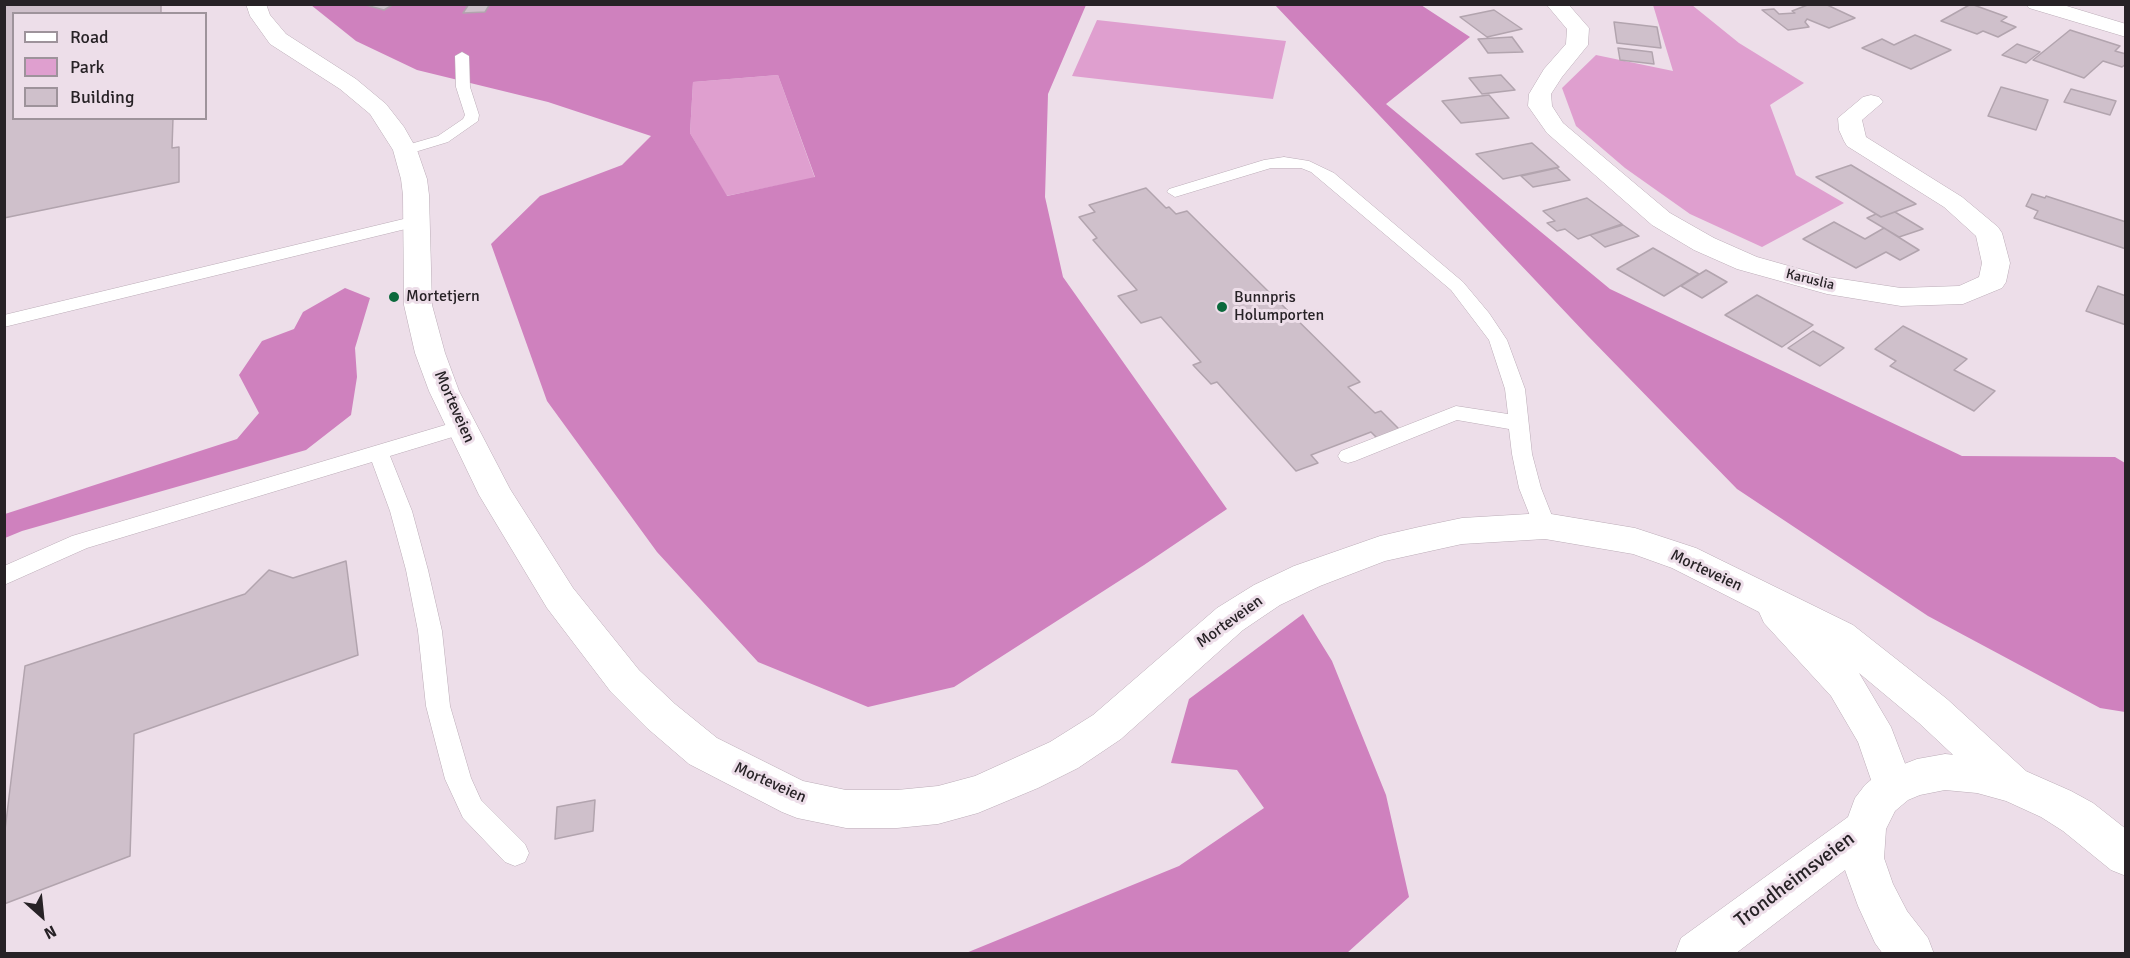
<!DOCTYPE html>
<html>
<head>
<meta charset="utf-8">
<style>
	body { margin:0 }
	#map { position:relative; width:2130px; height:958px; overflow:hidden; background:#eddee9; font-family:Signika,sans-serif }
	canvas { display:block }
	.frame { position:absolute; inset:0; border:6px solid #272226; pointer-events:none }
	.legend { position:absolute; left:12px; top:12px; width:195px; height:108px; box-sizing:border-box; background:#eddee9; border:2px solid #9e939b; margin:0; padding:8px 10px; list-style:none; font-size:18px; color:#272226 }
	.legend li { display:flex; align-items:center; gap:12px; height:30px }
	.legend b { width:30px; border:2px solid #9e939b }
	.north { position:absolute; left:12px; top:886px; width:60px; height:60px; -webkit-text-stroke:4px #eddee9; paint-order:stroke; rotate:153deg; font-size:16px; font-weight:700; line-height:24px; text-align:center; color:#272226 }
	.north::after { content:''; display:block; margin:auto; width:21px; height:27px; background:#272226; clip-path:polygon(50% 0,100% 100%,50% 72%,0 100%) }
</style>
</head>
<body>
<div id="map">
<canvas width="2130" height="958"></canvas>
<div class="frame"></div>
<ul class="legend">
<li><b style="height:8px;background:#fff"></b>Road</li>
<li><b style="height:16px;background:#df9fcf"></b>Park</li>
<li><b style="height:16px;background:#cfc0cb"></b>Building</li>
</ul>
<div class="north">N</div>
</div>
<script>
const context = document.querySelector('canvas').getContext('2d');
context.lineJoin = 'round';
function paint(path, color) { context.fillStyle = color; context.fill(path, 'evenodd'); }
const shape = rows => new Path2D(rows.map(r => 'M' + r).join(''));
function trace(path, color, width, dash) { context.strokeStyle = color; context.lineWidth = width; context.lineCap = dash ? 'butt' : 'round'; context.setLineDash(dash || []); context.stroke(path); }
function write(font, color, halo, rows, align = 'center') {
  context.font = font + ' Signika,sans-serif'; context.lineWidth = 6; context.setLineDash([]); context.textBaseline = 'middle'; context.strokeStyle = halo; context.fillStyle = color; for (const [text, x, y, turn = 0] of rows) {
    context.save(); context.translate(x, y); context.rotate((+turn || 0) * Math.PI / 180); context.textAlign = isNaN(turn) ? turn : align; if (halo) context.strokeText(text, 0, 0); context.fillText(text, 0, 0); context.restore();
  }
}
paint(shape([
	[1653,5,1692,5,1739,43,1804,83,1770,105,1796,175,1844,203,1762,247,1690,214,1625,168,1576,126,1562,88,1596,55,1673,71],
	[1097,20,1286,41,1273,99,1072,76],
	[778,75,815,178,726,196,690,133,693,82]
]), '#df9fcf');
paint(shape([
	[311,5,1086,5,1048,94,1045,197,1063,277,1227,509,1144,565,954,687,868,707,758,662,657,552,547,401,491,244,540,196,622,165,651,136,548,102,417,70,356,41],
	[778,75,815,177,727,196,690,133,693,82],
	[1275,5,1421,5,1470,37,1386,104,1610,289,1962,456,2115,457,2125,463,2125,712,2100,708,1928,616,1737,489,1587,335],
	[345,288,370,298,355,348,357,377,351,415,306,450,22,531,5,538,5,514,237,439,259,413,239,375,262,341,294,329,303,312],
	[1303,614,1332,661,1386,795,1409,897,1347,953,966,953,1179,866,1264,808,1237,770,1171,763,1189,699]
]), '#cf81be');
const building = shape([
	[4,4,161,4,161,14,14,14,14,118,173,118,172,148,179,147,179,182,4,218,4,4],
	[362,4,394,4,384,10,362,4],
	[469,4,490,4,485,12,463,13,469,4],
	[1810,4,1825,4,1855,18,1829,28,1807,19,1805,22,1809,27,1788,30,1762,10,1774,9,1779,14,1795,13,1792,11,1810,4],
	[1971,4,2007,17,2001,21,2016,27,1998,37,1983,31,1977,34,1941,21,1971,4],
	[1494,10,1522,29,1487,37,1460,17,1494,10],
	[1614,22,1657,27,1661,48,1617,43,1614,22],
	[2070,30,2120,46,2115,51,2126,54,2126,64,2122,67,2103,61,2084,78,2033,60,2070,30],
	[1915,35,1951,50,1911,69,1862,48,1882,39,1894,45,1915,35],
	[1512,37,1523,52,1488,53,1478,39,1512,37],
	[2017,44,2040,52,2026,63,2002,55,2017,44],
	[1618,48,1652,52,1654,64,1620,60,1618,48],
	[1501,75,1515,90,1482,94,1469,78,1501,75],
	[2001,87,2048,100,2036,130,1988,116,2001,87],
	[2071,89,2116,101,2110,115,2064,102,2071,89],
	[1489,95,1509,118,1461,123,1442,101,1489,95],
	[1532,143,1559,167,1503,179,1476,154,1532,143],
	[1851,165,1916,204,1881,217,1816,177,1851,165],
	[1557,168,1570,180,1533,187,1521,176,1557,168],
	[1146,188,1166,208,1169,207,1176,214,1187,211,1360,382,1348,387,1375,413,1381,411,1400,430,1378,439,1371,432,1311,455,1318,463,1296,471,1217,382,1211,384,1193,365,1201,362,1161,317,1141,323,1118,296,1137,290,1093,240,1097,238,1079,217,1095,212,1089,205,1146,188],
	[2032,194,2045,198,2046,196,2126,222,2126,249,2034,218,2038,211,2026,206,2032,194],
	[1587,198,1622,224,1578,239,1565,229,1557,231,1547,223,1555,221,1543,211,1587,198],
	[1895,212,1923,229,1899,237,1867,218,1876,214,1881,217,1895,212],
	[1834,222,1865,239,1884,228,1919,250,1900,260,1886,252,1856,268,1803,239,1834,222],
	[1623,225,1639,236,1605,247,1590,235,1623,225],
	[1653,248,1699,274,1664,296,1617,269,1653,248],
	[1706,270,1727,282,1702,298,1681,286,1706,270],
	[2098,286,2126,296,2126,325,2086,311,2098,286],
	[1757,295,1813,325,1782,347,1725,315,1757,295],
	[1903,326,1967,359,1954,370,1995,391,1974,411,1890,366,1896,361,1875,349,1903,326],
	[1813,331,1844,348,1820,366,1788,348,1813,331],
	[346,561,358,655,134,734,130,856,4,904,4,838,25,666,245,594,269,570,293,578,346,561],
	[595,800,593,831,555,839,557,807,595,800]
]);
paint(building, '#cfc0cb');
trace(building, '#b2a4ae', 1.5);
const service = shape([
	[462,52,469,56,470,87,479,115,478,121,448,142,405,155,400,153,397,150,400,147,438,136,463,119,465,115,456,87,455,56,462,52],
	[1284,157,1309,161,1334,173,1463,282,1489,313,1507,340,1525,389,1532,454,1541,488,1556,526,1553,532,1545,534,1537,532,1534,526,1519,488,1512,454,1509,429,1457,420,1355,461,1348,463,1341,461,1338,456,1341,451,1456,406,1508,414,1505,389,1489,340,1451,290,1311,172,1301,168,1271,168,1175,197,1167,192,1169,189,1264,160,1284,157],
	[416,216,422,217,424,221,422,225,4,327,4,315,416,216],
	[462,420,469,422,472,427,469,432,390,456,412,511,428,570,442,631,450,706,471,778,481,800,525,844,529,853,525,862,515,866,505,862,463,818,445,779,426,706,418,631,406,570,390,511,372,462,87,548,4,585,4,566,72,536,462,420]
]);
const minor = shape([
	[246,4,266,4,270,15,286,34,356,79,386,104,404,127,417,150,427,179,429,195,432,305,445,353,459,391,510,489,573,588,639,670,675,704,717,738,803,781,846,790,897,790,938,786,975,776,1050,742,1093,715,1217,608,1254,585,1294,566,1380,536,1419,527,1462,518,1545,513,1635,528,1696,548,1853,625,1947,699,2026,771,2032,784,2026,797,2012,803,1998,797,1919,723,1859,673,1891,727,1914,787,1908,800,1893,806,1878,800,1858,742,1831,696,1764,623,1759,612,1672,568,1633,554,1545,539,1462,544,1385,561,1320,586,1280,605,1243,630,1121,739,1078,768,1038,788,978,813,938,824,897,828,846,828,797,818,782,812,689,764,647,728,611,692,547,608,479,495,429,391,415,353,404,305,403,195,401,179,393,150,370,114,340,89,270,44,250,16,246,4],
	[1546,4,1568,4,1589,28,1588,45,1562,77,1551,94,1552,106,1563,123,1670,213,1714,238,1757,257,1828,277,1901,288,1959,286,1979,277,1982,263,1976,236,1944,207,1847,146,1844,141,1839,130,1838,118,1863,97,1871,95,1879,97,1883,102,1862,120,1866,137,1962,197,1998,227,2002,233,2010,263,2006,282,2002,288,1963,304,1901,306,1827,294,1737,269,1694,250,1652,225,1547,133,1528,106,1529,94,1544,69,1566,44,1567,29,1546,4],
	[2026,4,2060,4,2126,24,2126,37,2029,8,2026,4]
]);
const primary = shape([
	[1945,754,1977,757,2012,765,2071,791,2093,803,2126,829,2126,876,2111,870,2063,831,2041,817,2006,801,1977,793,1945,790,1920,795,1908,800,1895,811,1886,829,1884,858,1893,884,1907,911,1928,938,1934,954,1883,954,1875,943,1858,906,1845,870,1735,954,1675,954,1681,938,1848,817,1855,798,1865,785,1878,774,1917,759,1945,754]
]);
trace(service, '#bbacb7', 1);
trace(minor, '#bbacb7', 1);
trace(primary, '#bbacb7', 1);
paint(service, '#fff');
paint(minor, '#fff');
paint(primary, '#fff');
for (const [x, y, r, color] of [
	[394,297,6,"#0b693c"],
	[1222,307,6,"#0b693c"]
]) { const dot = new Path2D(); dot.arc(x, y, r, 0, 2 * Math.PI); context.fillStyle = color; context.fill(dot); trace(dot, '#eddee9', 2); }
write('14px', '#272226', '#eddee9', [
	["Karuslia",1810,280,14]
]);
write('16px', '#272226', '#eddee9', [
	["Mortetjern",406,297],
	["Bunnpris",1234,298],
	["Holumporten",1234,316]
], 'left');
write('16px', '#272226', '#eddee9', [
	["Morteveien",454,407,66],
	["Morteveien",1706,571,25],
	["Morteveien",1230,622,-36],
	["Morteveien",770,783,24]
]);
write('20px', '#272226', '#eddee9', [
	["Trondheimsveien",1795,880,-37]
]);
</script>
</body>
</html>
